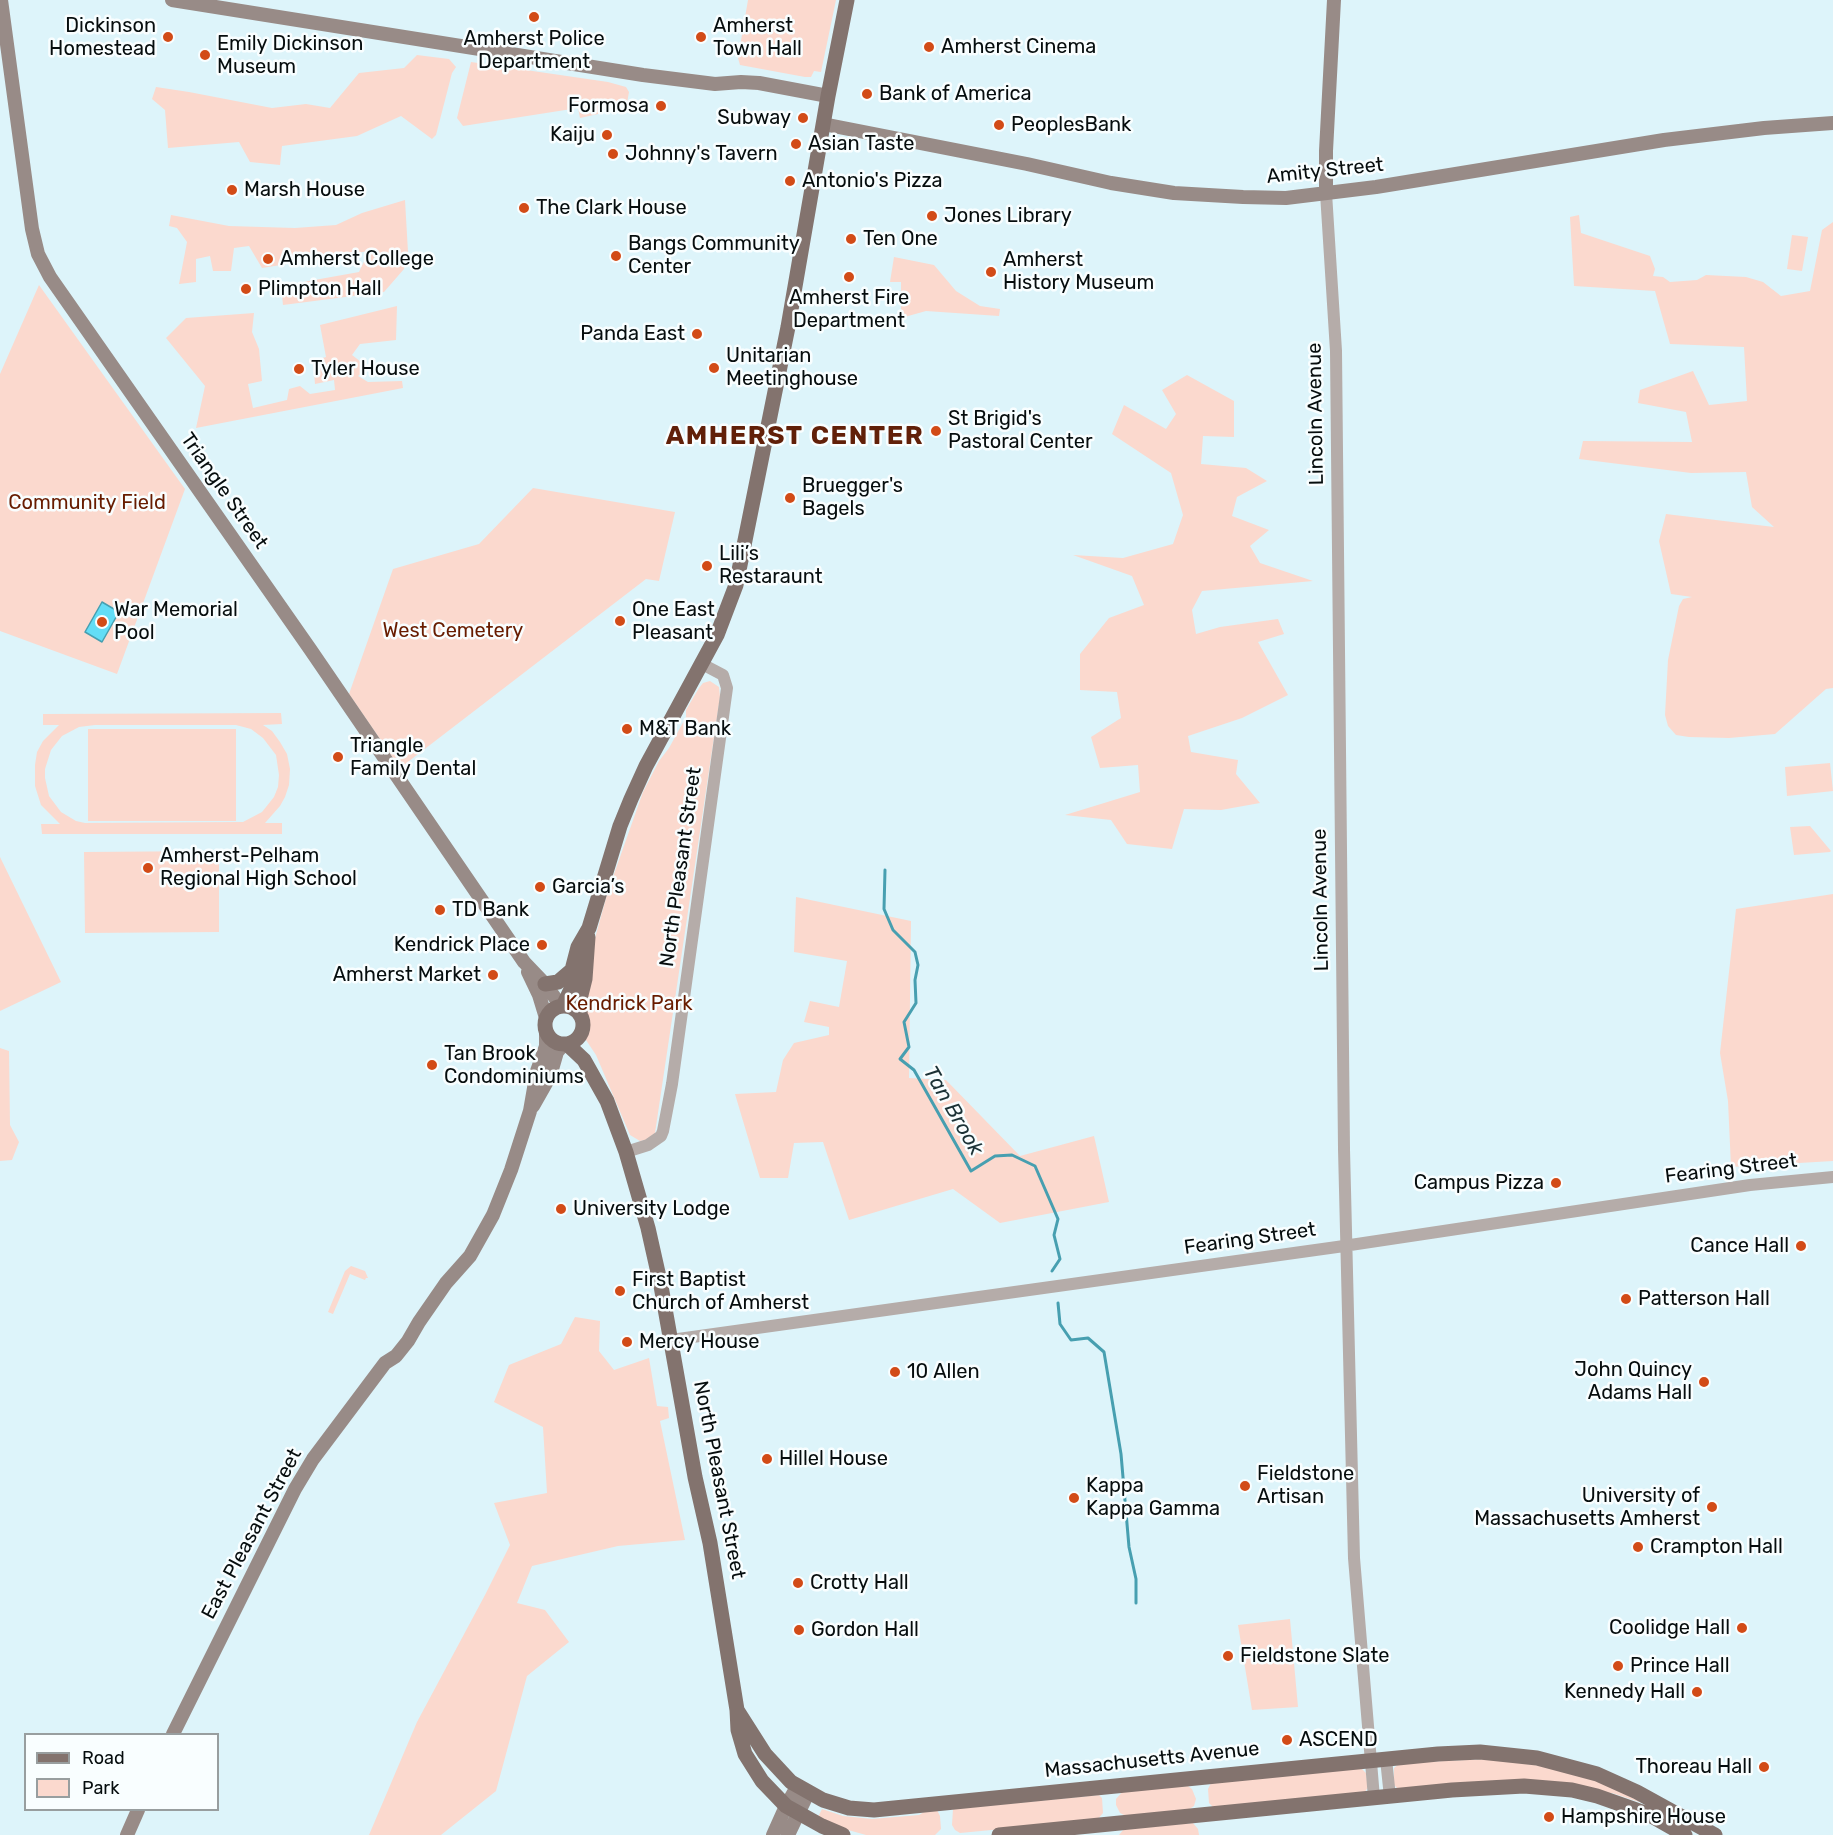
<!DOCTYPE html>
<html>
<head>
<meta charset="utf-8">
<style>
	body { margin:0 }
	#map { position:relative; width:1833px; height:1835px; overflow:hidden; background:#ddf4fa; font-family:Rubik,sans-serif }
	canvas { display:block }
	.legend { position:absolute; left:24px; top:1733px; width:195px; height:78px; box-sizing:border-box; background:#f9feff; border:2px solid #989e9f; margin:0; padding:8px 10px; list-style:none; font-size:18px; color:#060d0e }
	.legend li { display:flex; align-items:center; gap:12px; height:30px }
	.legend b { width:30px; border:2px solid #989e9f }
</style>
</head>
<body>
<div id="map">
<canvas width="1833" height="1835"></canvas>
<ul class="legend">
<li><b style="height:8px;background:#83736e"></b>Road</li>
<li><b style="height:16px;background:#fbd9ce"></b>Park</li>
</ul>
</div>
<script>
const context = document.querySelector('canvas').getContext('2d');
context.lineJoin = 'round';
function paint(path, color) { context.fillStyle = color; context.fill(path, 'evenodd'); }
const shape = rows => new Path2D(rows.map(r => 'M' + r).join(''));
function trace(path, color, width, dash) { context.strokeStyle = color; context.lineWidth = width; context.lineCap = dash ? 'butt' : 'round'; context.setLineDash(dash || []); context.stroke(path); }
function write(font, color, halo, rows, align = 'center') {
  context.font = font + ' Rubik,sans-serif'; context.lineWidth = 5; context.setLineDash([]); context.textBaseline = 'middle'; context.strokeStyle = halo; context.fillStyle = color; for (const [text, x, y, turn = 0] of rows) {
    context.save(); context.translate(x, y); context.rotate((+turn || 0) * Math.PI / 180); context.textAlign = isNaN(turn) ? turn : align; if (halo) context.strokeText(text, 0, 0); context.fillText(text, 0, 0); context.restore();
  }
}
paint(shape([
	[748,0,836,0,821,72,814,71,811,77,805,77,740,65,738,58],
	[417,55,449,59,456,67,452,73,436,135,432,139,401,116,357,136,282,146,280,165,250,162,239,142,168,148,165,110,152,99,156,87,189,92,272,108,306,104,330,108,359,73,404,68],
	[471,62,608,82,626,87,629,92,627,103,598,114,580,118,578,108,463,126,457,118],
	[405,200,408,252,404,269,384,292,283,305,281,286,359,272,369,251,262,268,249,246,234,248,231,271,213,271,210,256,196,259,196,282,179,284,187,242,177,228,169,226,171,215,229,226,295,228,336,225,362,213],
	[1579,215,1581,233,1650,256,1655,269,1653,276,1663,277,1670,282,1697,280,1706,275,1746,277,1763,282,1781,296,1810,291,1822,230,1833,222,1833,688,1826,689,1775,734,1729,738,1689,737,1676,735,1668,726,1665,715,1668,660,1679,606,1683,599,1692,597,1671,594,1659,541,1666,514,1774,527,1752,507,1746,472,1691,473,1579,459,1583,441,1692,442,1686,412,1638,403,1640,390,1693,371,1709,405,1747,401,1744,347,1670,344,1655,291,1574,286,1570,217],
	[1792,235,1808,237,1802,271,1787,269],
	[894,257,934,265,956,291,980,306,1000,309,999,316,926,311,901,318,901,282,890,282],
	[39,285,185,489,117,674,0,631,0,374],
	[397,306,396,340,360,344,352,355,369,368,358,376,368,382,402,381,403,388,196,428,205,386,166,338,186,318,254,313,252,332,259,349,262,381,248,384,253,408,287,400,289,389,300,386,310,394,335,390,334,380,315,384,313,361,326,357,320,325],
	[1187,375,1234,401,1234,437,1203,436,1201,464,1246,468,1267,481,1237,497,1232,516,1269,530,1250,546,1260,563,1313,581,1202,591,1192,610,1196,634,1220,627,1278,619,1284,634,1258,642,1288,695,1242,718,1188,736,1191,752,1238,760,1236,774,1260,803,1221,810,1184,809,1172,849,1127,844,1111,820,1065,815,1140,792,1138,765,1100,768,1091,737,1121,718,1117,692,1080,690,1080,654,1109,618,1144,605,1132,576,1073,555,1123,558,1173,544,1183,515,1171,473,1112,434,1124,405,1166,429,1176,414,1162,390],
	[533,488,675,512,659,581,646,579,400,768,349,694,393,569,479,544],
	[710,681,719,687,720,697,655,1133,646,1140,640,1141,630,1135,596,1055,586,1040,586,1021,582,1006,589,960,608,891,643,792,659,761,669,748,686,717,686,710,699,688,703,683],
	[281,713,282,724,263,725,272,731,280,742,287,754,290,769,289,785,285,797,280,806,265,823,282,823,282,834,42,834,41,824,60,824,41,805,35,786,35,765,37,752,43,741,59,725,43,725,43,714],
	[95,725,236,725,251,729,263,738,276,755,279,775,278,787,274,797,262,812,243,822,85,823,76,821,61,812,49,796,45,778,45,769,51,750,62,736,79,727],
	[88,729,236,729,236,821,88,821],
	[1830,763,1833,791,1787,796,1785,767],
	[1810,826,1831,851,1830,852,1794,855,1790,827],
	[219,851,219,932,85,933,84,852],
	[0,857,61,982,0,1011],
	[1833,894,1833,1161,1731,1167,1728,1101,1720,1053,1736,909],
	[796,897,911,921,909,1078,946,1080,1020,1156,1094,1136,1109,1202,1000,1223,953,1189,849,1220,823,1142,794,1143,788,1178,760,1178,735,1094,776,1092,783,1060,794,1043,829,1035,829,1027,804,1022,810,1001,839,1007,847,961,794,952],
	[0,1048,9,1051,10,1125,19,1142,12,1160,0,1161],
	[351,1266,365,1271,368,1278,366,1278,365,1280,350,1274,333,1314,328,1312,345,1271],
	[575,1317,600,1321,599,1351,614,1370,649,1358,657,1406,668,1407,669,1418,660,1421,685,1540,618,1546,532,1566,517,1603,545,1610,569,1642,527,1676,496,1791,441,1835,369,1835,417,1722,485,1595,510,1545,494,1503,547,1493,543,1427,494,1402,509,1365,561,1344],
	[1290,1619,1298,1707,1252,1710,1238,1625],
	[1488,1759,1550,1767,1581,1775,1621,1791,1642,1803,1612,1793,1397,1788,1394,1785,1394,1768,1400,1763],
	[1361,1768,1366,1773,1368,1787,1365,1792,1213,1807,1209,1803,1208,1789,1211,1783],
	[1188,1786,1192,1789,1196,1799,1194,1806,1188,1810,1126,1816,1120,1813,1116,1805,1116,1799,1123,1791],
	[1099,1795,1102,1798,1103,1813,1097,1820,960,1833,955,1830,952,1825,953,1809],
	[822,1809,843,1816,872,1819,919,1815,927,1810,937,1810,940,1816,941,1829,935,1835,866,1835,841,1828,818,1817],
	[1193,1823,1198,1829,1199,1835,1119,1835,1124,1829]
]), '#fbd9ce');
const water = shape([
	[102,602,119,612,102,642,85,632,102,602]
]);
paint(water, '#63ddf6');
trace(water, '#479fb0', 1.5);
trace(shape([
	[885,870,884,909,893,930,915,952,918,965,915,980,916,1003,904,1022,909,1047,900,1059,914,1070,971,1171,995,1156,1012,1155,1035,1166,1058,1219,1054,1235,1060,1259,1052,1271],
	[1058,1303,1060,1324,1071,1340,1088,1338,1104,1352,1121,1454,1129,1547,1136,1579,1136,1603]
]), '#479fb0', 3);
trace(shape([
	[1326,193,1336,351,1344,1149,1354,1558,1374,1798],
	[626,1152,648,1145,661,1136,663,1131,672,1084,727,688,723,675,702,664],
	[671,1340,1337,1247,1750,1185,1833,1177],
	[1386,1759,1390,1797]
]), '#b5aca9', 12);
trace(shape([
	[1,0,32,229,38,254,50,277,310,649,524,962,545,984,561,1006],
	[172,0,643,75,715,84,741,82,759,83,828,96],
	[823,124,1027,164,1111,183,1174,193,1243,197,1286,198,1376,187,1664,140,1764,128,1833,123],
	[1326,193,1326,151,1334,0],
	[528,972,539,995,546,1018],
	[533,1106,550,1076,557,1052,564,1044],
	[173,1734,295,1489,313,1459,385,1363,396,1356,408,1341,419,1322,446,1283,470,1256,493,1215,511,1170,530,1111,537,1071,546,1046,546,1031],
	[127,1835,138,1810],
	[773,1835,786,1806,797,1787],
	[788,1835,808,1793]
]), '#988b87', 14);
trace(shape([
	[545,984,558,982,572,970],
	[563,1006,573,985,572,970,578,947,589,928,620,826,631,799,646,766,717,635,736,585,788,327,828,96,847,0],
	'545 1025a19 19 0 1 1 38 0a19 19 0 1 1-38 0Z',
	[580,1015,581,995,585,979,588,937],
	[567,1044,584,1060,607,1101,626,1152,648,1228,661,1286,695,1477,710,1543,737,1710,738,1730,745,1754,762,1781,786,1806,822,1826,843,1835],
	[737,1710,765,1754,791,1782,823,1800,849,1808,874,1810,1438,1754,1480,1752,1537,1758,1597,1774,1637,1792,1715,1835],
	[999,1835,1452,1790,1524,1786,1572,1790,1597,1796,1648,1814,1685,1835]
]), '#83736e', 15);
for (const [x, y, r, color] of [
	[534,17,6,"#d24b17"],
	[168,37,6,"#d24b17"],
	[701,37,6,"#d24b17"],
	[929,47,6,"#d24b17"],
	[205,55,6,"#d24b17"],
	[867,94,6,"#d24b17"],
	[661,106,6,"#d24b17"],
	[803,118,6,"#d24b17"],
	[999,125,6,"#d24b17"],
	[607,135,6,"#d24b17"],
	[796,144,6,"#d24b17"],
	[613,154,6,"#d24b17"],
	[790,181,6,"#d24b17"],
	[232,190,6,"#d24b17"],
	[524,208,6,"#d24b17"],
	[932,216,6,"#d24b17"],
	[851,239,6,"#d24b17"],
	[616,256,6,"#d24b17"],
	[268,259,6,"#d24b17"],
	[991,272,6,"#d24b17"],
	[849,277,6,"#d24b17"],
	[246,289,6,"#d24b17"],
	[697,334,6,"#d24b17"],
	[714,368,6,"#d24b17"],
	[299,369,6,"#d24b17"],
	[936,431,6,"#d24b17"],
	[790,498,6,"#d24b17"],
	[707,566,6,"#d24b17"],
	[620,621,6,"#d24b17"],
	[102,622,6,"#d24b17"],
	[627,729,6,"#d24b17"],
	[338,757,6,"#d24b17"],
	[148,868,6,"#d24b17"],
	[540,887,6,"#d24b17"],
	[440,910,6,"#d24b17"],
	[542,945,6,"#d24b17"],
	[493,975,6,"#d24b17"],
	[432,1065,6,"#d24b17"],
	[1556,1183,6,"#d24b17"],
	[561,1209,6,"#d24b17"],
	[1801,1246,6,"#d24b17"],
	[620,1291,6,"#d24b17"],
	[1626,1299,6,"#d24b17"],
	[627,1342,6,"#d24b17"],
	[895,1372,6,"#d24b17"],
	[1704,1382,6,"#d24b17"],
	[767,1459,6,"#d24b17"],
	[1245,1486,6,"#d24b17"],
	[1074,1498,6,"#d24b17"],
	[1712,1507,6,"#d24b17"],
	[1638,1547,6,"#d24b17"],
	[798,1583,6,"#d24b17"],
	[1742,1628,6,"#d24b17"],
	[799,1630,6,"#d24b17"],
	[1228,1656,6,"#d24b17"],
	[1618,1666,6,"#d24b17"],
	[1697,1692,6,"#d24b17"],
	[1287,1740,6,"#d24b17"],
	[1764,1767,6,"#d24b17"],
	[1549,1817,6,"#d24b17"]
]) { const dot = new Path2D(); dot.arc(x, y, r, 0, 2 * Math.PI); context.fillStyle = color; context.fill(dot); trace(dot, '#f9feff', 2); }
write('20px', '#060d0e', '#f9feff', [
	["Dickinson",156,26,"right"],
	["Homestead",156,49,"right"],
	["Amherst",713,26],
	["Town Hall",713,49],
	["Amherst Police",534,39,"center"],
	["Department",534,62,"center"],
	["Emily Dickinson",217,44],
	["Museum",217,67],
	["Amherst Cinema",941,47],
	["Bank of America",879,94],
	["Formosa",649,106,"right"],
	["Subway",791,118,"right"],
	["PeoplesBank",1011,125],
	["Kaiju",595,135,"right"],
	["Asian Taste",808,144],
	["Johnny's Tavern",625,154],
	["Antonio's Pizza",802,181],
	["Marsh House",244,190],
	["The Clark House",536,208],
	["Jones Library",944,216],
	["Ten One",863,239],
	["Bangs Community",628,244],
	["Center",628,267],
	["Amherst College",280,259],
	["Amherst",1003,260],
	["History Museum",1003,283],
	["Plimpton Hall",258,289],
	["Amherst Fire",849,298,"center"],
	["Department",849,321,"center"],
	["Panda East",685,334,"right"],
	["Unitarian",726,356],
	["Meetinghouse",726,379],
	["Tyler House",311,369],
	["St Brigid's",948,419],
	["Pastoral Center",948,442],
	["Bruegger's",802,486],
	["Bagels",802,509],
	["Lili’s",719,554],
	["Restaraunt",719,577],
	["War Memorial",114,610],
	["Pool",114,633],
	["One East",632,610],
	["Pleasant",632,633],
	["M&T Bank",639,729],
	["Triangle",350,746],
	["Family Dental",350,769],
	["Amherst-Pelham",160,856],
	["Regional High School",160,879],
	["Garcia’s",552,887],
	["TD Bank",452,910],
	["Kendrick Place",530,945,"right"],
	["Amherst Market",481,975,"right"],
	["Tan Brook",444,1054],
	["Condominiums",444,1077],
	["Campus Pizza",1544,1183,"right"],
	["University Lodge",573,1209],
	["Cance Hall",1789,1246,"right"],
	["First Baptist",632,1280],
	["Church of Amherst",632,1303],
	["Patterson Hall",1638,1299],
	["Mercy House",639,1342],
	["John Quincy",1692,1370,"right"],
	["Adams Hall",1692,1393,"right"],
	["10 Allen",907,1372],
	["Hillel House",779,1459],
	["Fieldstone",1257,1474],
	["Artisan",1257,1497],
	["Kappa",1086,1486],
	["Kappa Gamma",1086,1509],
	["University of",1700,1496,"right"],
	["Massachusetts Amherst",1700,1519,"right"],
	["Crampton Hall",1650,1547],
	["Crotty Hall",810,1583],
	["Coolidge Hall",1730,1628,"right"],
	["Gordon Hall",811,1630],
	["Fieldstone Slate",1240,1656],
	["Prince Hall",1630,1666],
	["Kennedy Hall",1685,1692,"right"],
	["ASCEND",1299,1740],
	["Thoreau Hall",1752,1767,"right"],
	["Hampshire House",1561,1817]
], 'left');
write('20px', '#060d0e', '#f9feff', [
	["Amity Street",1325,171,-6],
	["Lincoln Avenue",1316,414,-91],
	["Triangle Street",224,491,55],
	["North Pleasant Street",681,867,-82],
	["Lincoln Avenue",1321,900,-91],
	["Fearing Street",1731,1169,-7],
	["Fearing Street",1250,1239,-8],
	["North Pleasant Street",719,1480,79],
	["East Pleasant Street",252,1534,-62],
	["Massachusetts Avenue",1152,1760,-6]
]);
write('20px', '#681c00', '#f9feff', [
	["Community Field",87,503],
	["West Cemetery",453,631],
	["Kendrick Park",629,1004]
]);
write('italic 21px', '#1c3236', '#f9feff', [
	["Tan Brook",953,1111,60]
]);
context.letterSpacing = '1.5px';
write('bold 26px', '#612009', '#f9feff', [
	["AMHERST CENTER",795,436]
]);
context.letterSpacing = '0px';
</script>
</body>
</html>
